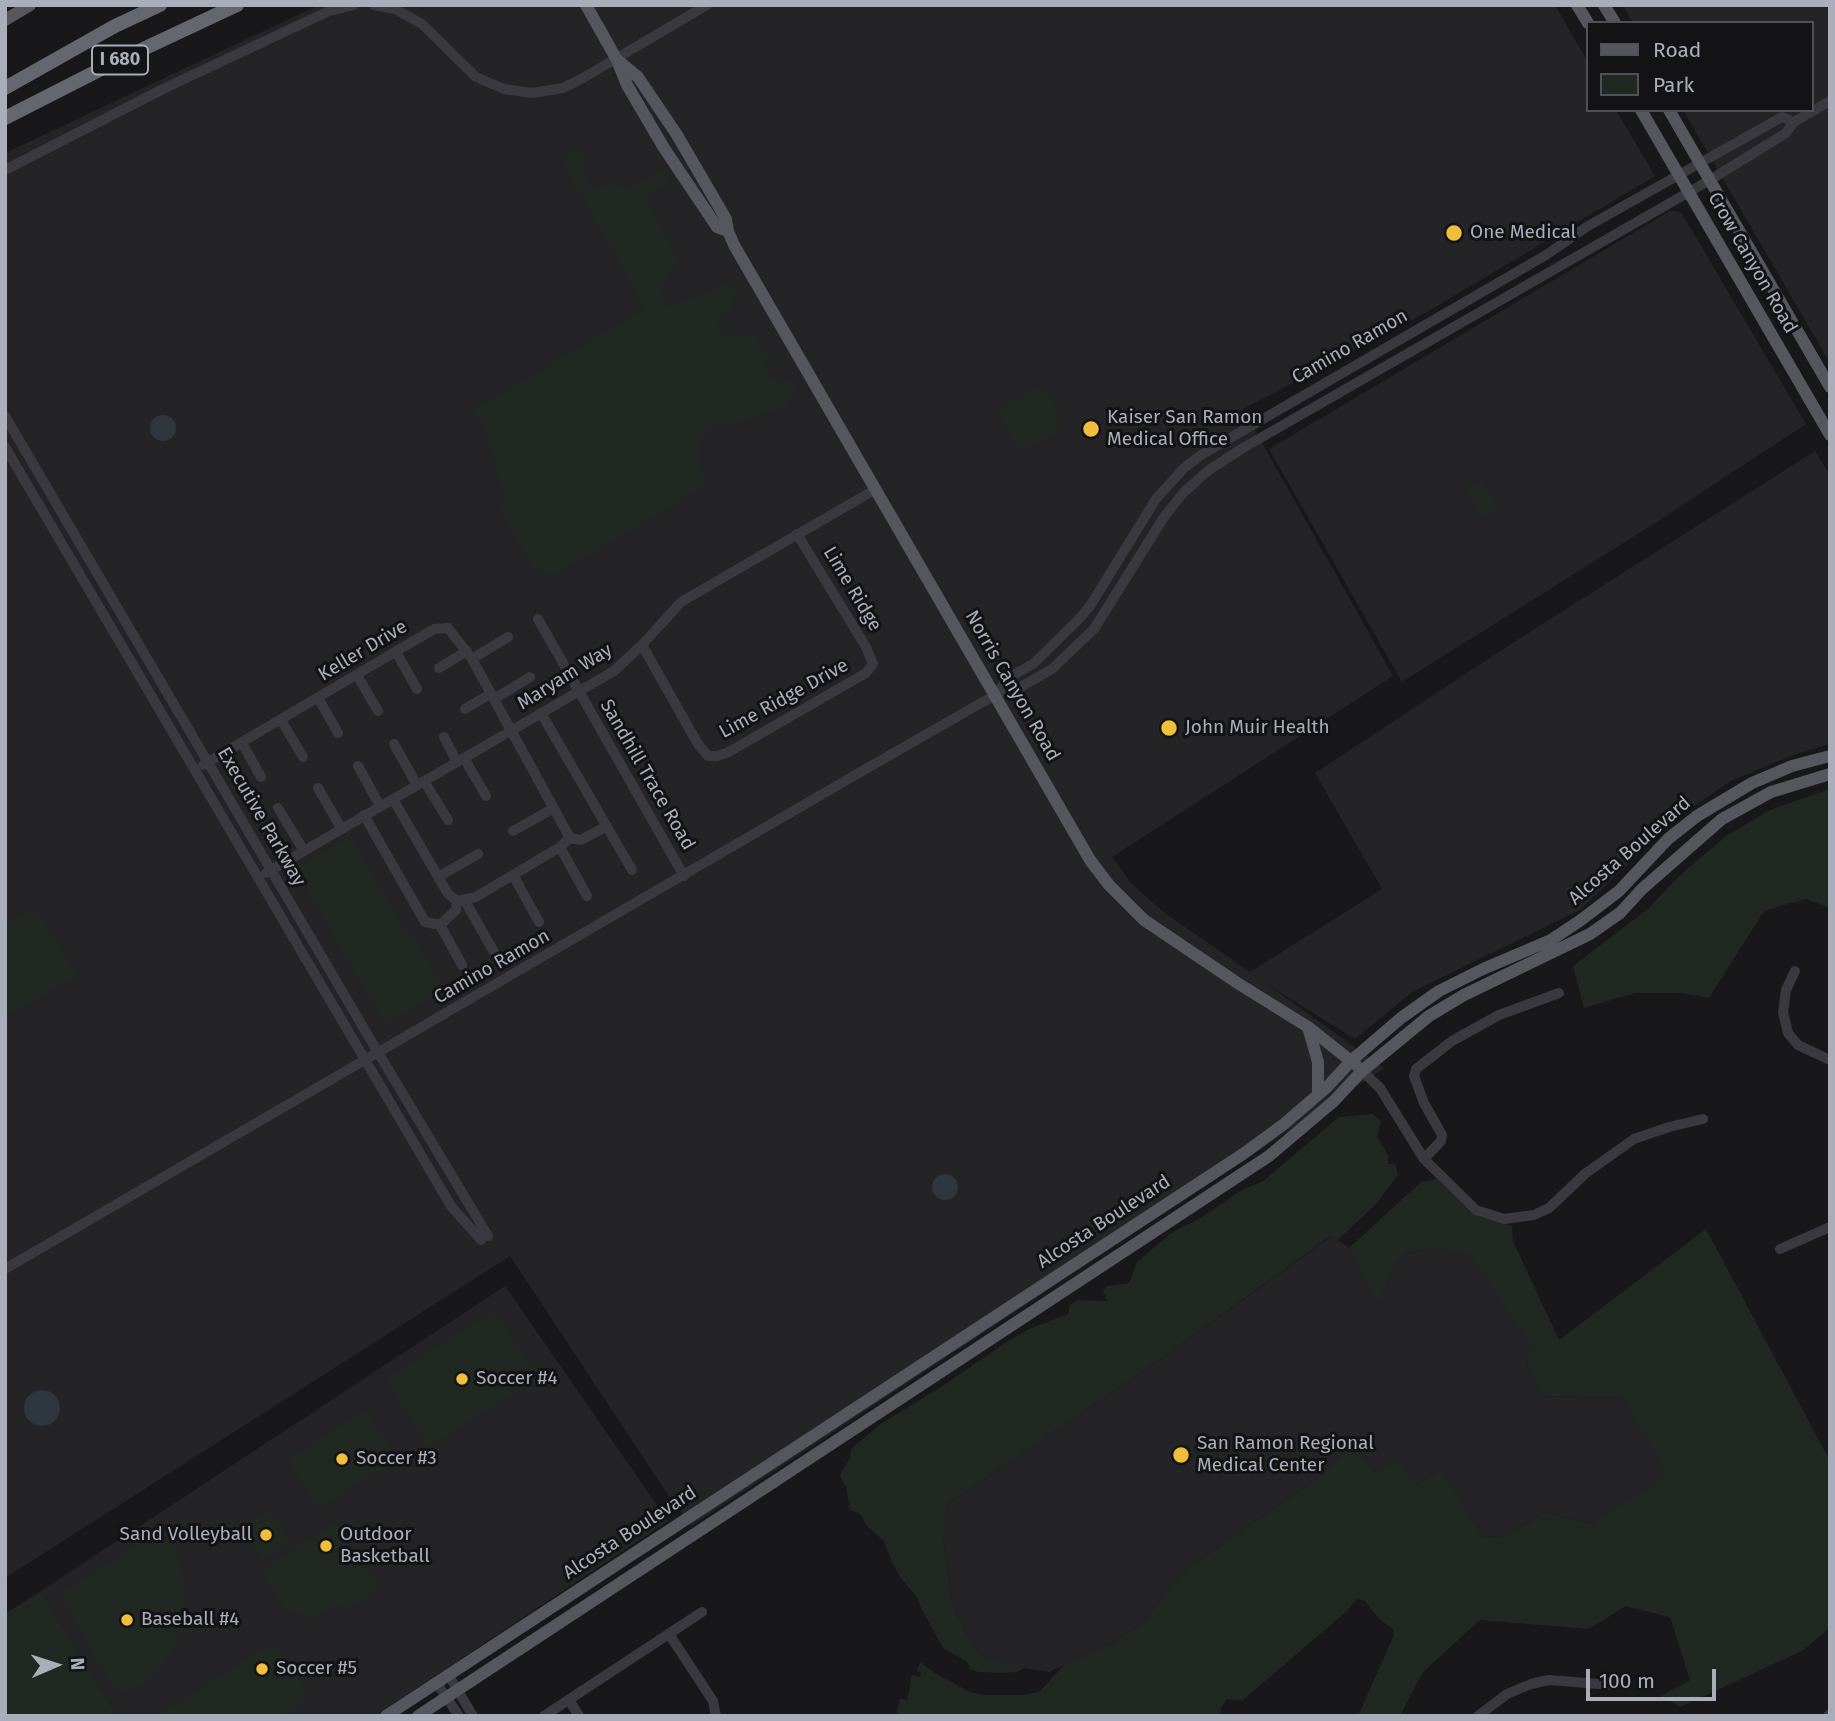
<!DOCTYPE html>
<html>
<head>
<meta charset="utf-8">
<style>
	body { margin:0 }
	#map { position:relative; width:1835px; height:1721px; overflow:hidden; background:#18181a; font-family:"Fira Sans",sans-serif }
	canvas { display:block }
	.frame { position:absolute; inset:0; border:7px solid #aaaeba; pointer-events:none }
	.legend { position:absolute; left:1586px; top:21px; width:228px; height:91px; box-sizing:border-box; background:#131315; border:2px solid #4f5157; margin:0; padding:9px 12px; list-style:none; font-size:21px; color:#aaaeba }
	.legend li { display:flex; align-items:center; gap:14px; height:35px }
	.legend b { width:35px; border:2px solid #4f5157 }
	.north { position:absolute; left:21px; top:1630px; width:70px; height:70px; -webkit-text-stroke:5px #131315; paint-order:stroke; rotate:87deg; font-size:19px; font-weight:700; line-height:28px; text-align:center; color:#aaaeba }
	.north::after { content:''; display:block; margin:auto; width:24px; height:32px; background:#aaaeba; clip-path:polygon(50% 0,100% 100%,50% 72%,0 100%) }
	.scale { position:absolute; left:1586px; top:1669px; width:130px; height:32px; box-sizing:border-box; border:4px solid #aaaeba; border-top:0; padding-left:9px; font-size:21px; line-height:24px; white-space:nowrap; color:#aaaeba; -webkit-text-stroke:5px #131315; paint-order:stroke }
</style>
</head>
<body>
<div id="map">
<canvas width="1835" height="1721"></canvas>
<div class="frame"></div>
<ul class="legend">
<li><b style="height:9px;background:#55565e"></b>Road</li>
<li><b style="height:19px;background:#202821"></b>Park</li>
</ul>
<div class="north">N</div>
<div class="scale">100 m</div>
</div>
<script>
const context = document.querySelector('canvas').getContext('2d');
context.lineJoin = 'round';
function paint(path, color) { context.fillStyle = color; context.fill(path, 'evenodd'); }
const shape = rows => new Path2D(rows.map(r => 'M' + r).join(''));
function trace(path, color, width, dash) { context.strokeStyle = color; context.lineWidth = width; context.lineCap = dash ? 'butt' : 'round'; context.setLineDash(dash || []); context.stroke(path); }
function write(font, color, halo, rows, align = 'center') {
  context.font = font + ' "Fira Sans",sans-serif'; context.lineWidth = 6; context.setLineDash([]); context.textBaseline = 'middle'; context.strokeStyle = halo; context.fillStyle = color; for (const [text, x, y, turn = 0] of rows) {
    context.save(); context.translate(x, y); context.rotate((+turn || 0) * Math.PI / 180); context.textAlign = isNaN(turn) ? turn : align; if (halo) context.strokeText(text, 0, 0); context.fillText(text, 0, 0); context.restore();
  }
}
paint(shape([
	[319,5,1555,5,1588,62,1588,110,1616,110,1655,176,1427,312,1243,409,1393,676,1112,857,1132,884,1162,911,1250,972,1382,889,1315,773,1511,644,1815,451,1830,475,1830,744,1793,755,1731,781,1675,819,1580,910,1412,992,1355,1039,1265,983,1384,1068,691,1526,678,1506,676,1507,510,1256,5,1578,5,153],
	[1623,5,1830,5,1830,363,1683,110,1812,110,1812,23,1633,23],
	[1670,211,1681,212,1806,424,1652,525,1402,682,1269,449],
	[1332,1236,1349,1248,1379,1304,1392,1269,1406,1254,1430,1249,1470,1253,1529,1344,1527,1368,1544,1396,1622,1398,1669,1474,1591,1524,1545,1512,1502,1538,1483,1536,1442,1469,1417,1484,1376,1474,1359,1450,1347,1449,1319,1477,1198,1561,1168,1591,1143,1622,1116,1641,1049,1672,1007,1665,983,1657,970,1640,952,1603,943,1536,943,1515,949,1503,1144,1371],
	[505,1286,668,1521,375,1716,118,1716,41,1591]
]), '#242427');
paint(shape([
	[579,149,586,163,588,188,618,184,627,189,667,169,670,176,667,184,645,199,679,260,661,289,667,307,710,292,727,282,738,291,731,301,734,313,721,315,716,322,726,334,756,335,758,347,778,358,764,361,767,374,776,382,792,380,799,393,789,396,786,407,779,412,764,412,746,421,737,422,727,429,723,424,710,427,698,443,698,463,708,485,554,576,533,568,498,507,505,503,484,426,472,411,645,308,560,159,568,150],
	[1043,384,1062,418,1055,423,1059,431,1020,453,996,410],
	[1482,480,1499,508,1482,518,1466,489],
	[1830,789,1830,908,1805,899,1764,911,1709,998,1682,993,1635,993,1584,1008,1573,966,1649,908,1678,877,1726,836,1770,810],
	[351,836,403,927,417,940,444,990,385,1025,295,868],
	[35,906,78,976,5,1017,5,924],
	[1373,1114,1381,1122,1377,1137,1388,1155,1388,1164,1395,1164,1398,1175,1376,1204,1338,1240,1331,1236,1144,1371,949,1503,943,1515,943,1536,952,1603,970,1640,983,1657,1025,1668,1016,1672,1000,1673,978,1672,970,1669,967,1662,943,1648,921,1608,917,1597,901,1578,892,1563,884,1541,866,1525,861,1514,850,1510,846,1487,840,1475,850,1458,851,1449,879,1425,944,1385,1002,1345,1027,1330,1068,1314,1070,1305,1077,1300,1107,1301,1103,1290,1108,1286,1129,1283,1137,1262,1171,1233,1199,1219,1242,1190,1263,1181,1339,1117],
	[1437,1179,1469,1211,1483,1218,1512,1226,1513,1241,1559,1340,1706,1229,1830,1461,1830,1628,1802,1651,1680,1707,1661,1696,1690,1680,1670,1617,1626,1606,1589,1629,1480,1620,1423,1672,1400,1716,1358,1716,1394,1635,1393,1629,1378,1618,1365,1601,1357,1599,1347,1611,1243,1700,1227,1699,1221,1708,1220,1716,896,1716,900,1699,907,1700,912,1675,920,1677,921,1672,917,1671,920,1662,936,1674,970,1692,985,1695,1021,1695,1039,1692,1064,1665,1116,1641,1143,1622,1168,1591,1198,1561,1319,1477,1347,1449,1359,1450,1376,1474,1398,1460,1417,1484,1442,1469,1483,1536,1502,1538,1545,1512,1591,1524,1668,1474,1622,1398,1544,1396,1527,1368,1529,1344,1470,1254,1430,1249,1406,1254,1392,1269,1379,1305,1349,1248,1421,1182],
	[495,1310,538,1379,428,1448,386,1379],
	[366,1409,397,1459,319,1509,287,1460],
	[270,1510,290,1542,262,1560,242,1527],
	[337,1521,380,1589,345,1612,339,1603,316,1618,287,1612,260,1571],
	[163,1529,173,1541,184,1580,185,1606,180,1633,171,1654,150,1679,134,1690,122,1692,113,1689,61,1598,64,1591],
	[41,1591,118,1716,5,1716,5,1614],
	[274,1641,311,1698,284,1716,157,1716]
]), '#202821');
paint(shape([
	'150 428a13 13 0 1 1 26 0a13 13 0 1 1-26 0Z',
	'932 1187a13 13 0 1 1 26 0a13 13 0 1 1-26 0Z',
	'24 1408a18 18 0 1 1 36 0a18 18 0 1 1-36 0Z'
]), '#2e363e');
trace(shape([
	[374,5,395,9,422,24,476,77,504,89,532,93,563,88,583,78,707,5],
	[5,170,165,88,329,11,354,5],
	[5,416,370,1039,488,1236],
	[5,447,451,1206,481,1240],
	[538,619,684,876],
	[642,645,698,744,708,756,717,756,727,753,866,673,873,664,866,647,797,534],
	[396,652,417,689],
	[472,659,508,637],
	[439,668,467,651],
	[357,675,378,711],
	[995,695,1010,677,1033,664,1078,620,1090,606,1156,499,1184,468,1201,455,1546,255,1588,226,1782,117,1794,122],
	[318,698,338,733],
	[494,699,530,677],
	[465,709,490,694],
	[541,713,632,870],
	[281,720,303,757],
	[444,737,457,762],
	[242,743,261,777],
	[394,744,417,785],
	[464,758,486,796],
	[203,765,434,629,448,628,472,659,570,838,560,847,476,897,457,901,448,894,393,799],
	[358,766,380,806],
	[424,781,448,820],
	[318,788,341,828],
	[278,808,304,851],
	[364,815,425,922,440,925,456,910,457,901],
	[513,831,554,808],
	[570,838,581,840,607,826],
	[560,847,587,896],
	[266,873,614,671,642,645,681,602,876,489],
	[513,875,539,922],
	[438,877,478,854],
	[465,901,494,952],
	[440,925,462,965],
	[1795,971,1786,990,1783,1012,1788,1033,1798,1045,1830,1060],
	[1362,1071,1380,1088,1424,1159,1476,1210,1504,1219,1534,1215,1549,1208,1586,1173,1634,1139,1669,1127,1703,1119],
	[1424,1159,1441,1141,1442,1135,1424,1103,1414,1076,1416,1069,1452,1041,1499,1015,1559,993],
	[1780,1249,1830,1227],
	[5,1269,857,774,995,695,1019,688,1052,669,1094,629,1164,517,1184,492,1209,470,1243,448,1710,180,1786,133,1794,122,1830,101],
	[669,1634,713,1701,716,1716],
	[448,1674,473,1716],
	[436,1682,459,1716],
	[569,1700,579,1716],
	[544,1716,702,1612],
	[1478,1716,1507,1694,1531,1684,1549,1680,1612,1685],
	[1828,1716,1830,1714]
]), '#39393f', 10);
trace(shape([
	[586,5,617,60,627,85,664,148,717,227,728,231],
	[1577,5,1588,23],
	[1604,5,1615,23],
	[5,20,30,5],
	[617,60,638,77,677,135,726,219,728,231,734,245,1090,860,1109,885,1144,920,1239,984,1308,1027,1356,1065],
	[1641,110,1830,435],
	[1669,110,1830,387],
	[1308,1027,1318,1062,1318,1095],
	[386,1716,1243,1154,1284,1124,1327,1087,1352,1060,1401,1018,1439,991,1483,969,1551,940,1581,920,1619,891,1668,839,1697,816,1752,783,1792,766,1830,756],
	[418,1716,1269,1156,1334,1101,1362,1071,1429,1016,1464,995,1590,934,1620,913,1642,889,1722,819,1771,792,1830,774]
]), '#55565e', 12);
trace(shape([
	[5,88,115,26,160,5],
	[5,118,107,66,237,5]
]), '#656770', 14);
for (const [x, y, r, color] of [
	[1454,233,9,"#f0be3a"],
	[1091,429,9,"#f0be3a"],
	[1169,728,9,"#f0be3a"],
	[462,1379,7,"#f0be3a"],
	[1181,1455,9,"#f0be3a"],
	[342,1459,7,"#f0be3a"],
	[266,1535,7,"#f0be3a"],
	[326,1546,7,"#f0be3a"],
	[127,1620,7,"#f0be3a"],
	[262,1669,7,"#f0be3a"]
]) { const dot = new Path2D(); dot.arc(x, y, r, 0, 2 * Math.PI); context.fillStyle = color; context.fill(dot); trace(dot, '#131315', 2.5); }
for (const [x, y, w] of [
	[120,60,56]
]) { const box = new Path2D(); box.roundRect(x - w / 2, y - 14.5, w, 29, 5); context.fillStyle = '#131315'; context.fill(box); trace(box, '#aaaeba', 2); }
write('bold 18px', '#aaaeba', null, [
	["I 680",120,60]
]);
write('19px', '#aaaeba', '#131315', [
	["One Medical",1470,233],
	["Kaiser San Ramon",1107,418],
	["Medical Office",1107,440],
	["John Muir Health",1185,728],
	["Soccer #4",476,1379],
	["San Ramon Regional",1197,1444],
	["Medical Center",1197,1466],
	["Soccer #3",356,1459],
	["Sand Volleyball",252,1535,"right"],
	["Outdoor",340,1535],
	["Basketball",340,1557],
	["Baseball #4",141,1620],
	["Soccer #5",276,1669]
], 'left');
write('19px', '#aaaeba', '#131315', [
	["Crow Canyon Road",1752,263,60],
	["Camino Ramon",1350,347,-30],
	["Lime Ridge",852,589,59],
	["Keller Drive",363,651,-31],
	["Maryam Way",565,677,-32],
	["Norris Canyon Road",1012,686,60],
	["Lime Ridge Drive",784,699,-29],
	["Sandhill Trace Road",647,775,60],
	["Executive Parkway",261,817,60],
	["Alcosta Boulevard",1630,851,-41],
	["Camino Ramon",492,967,-30],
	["Alcosta Boulevard",1104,1222,-33],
	["Alcosta Boulevard",630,1533,-33]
]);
</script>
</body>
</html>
